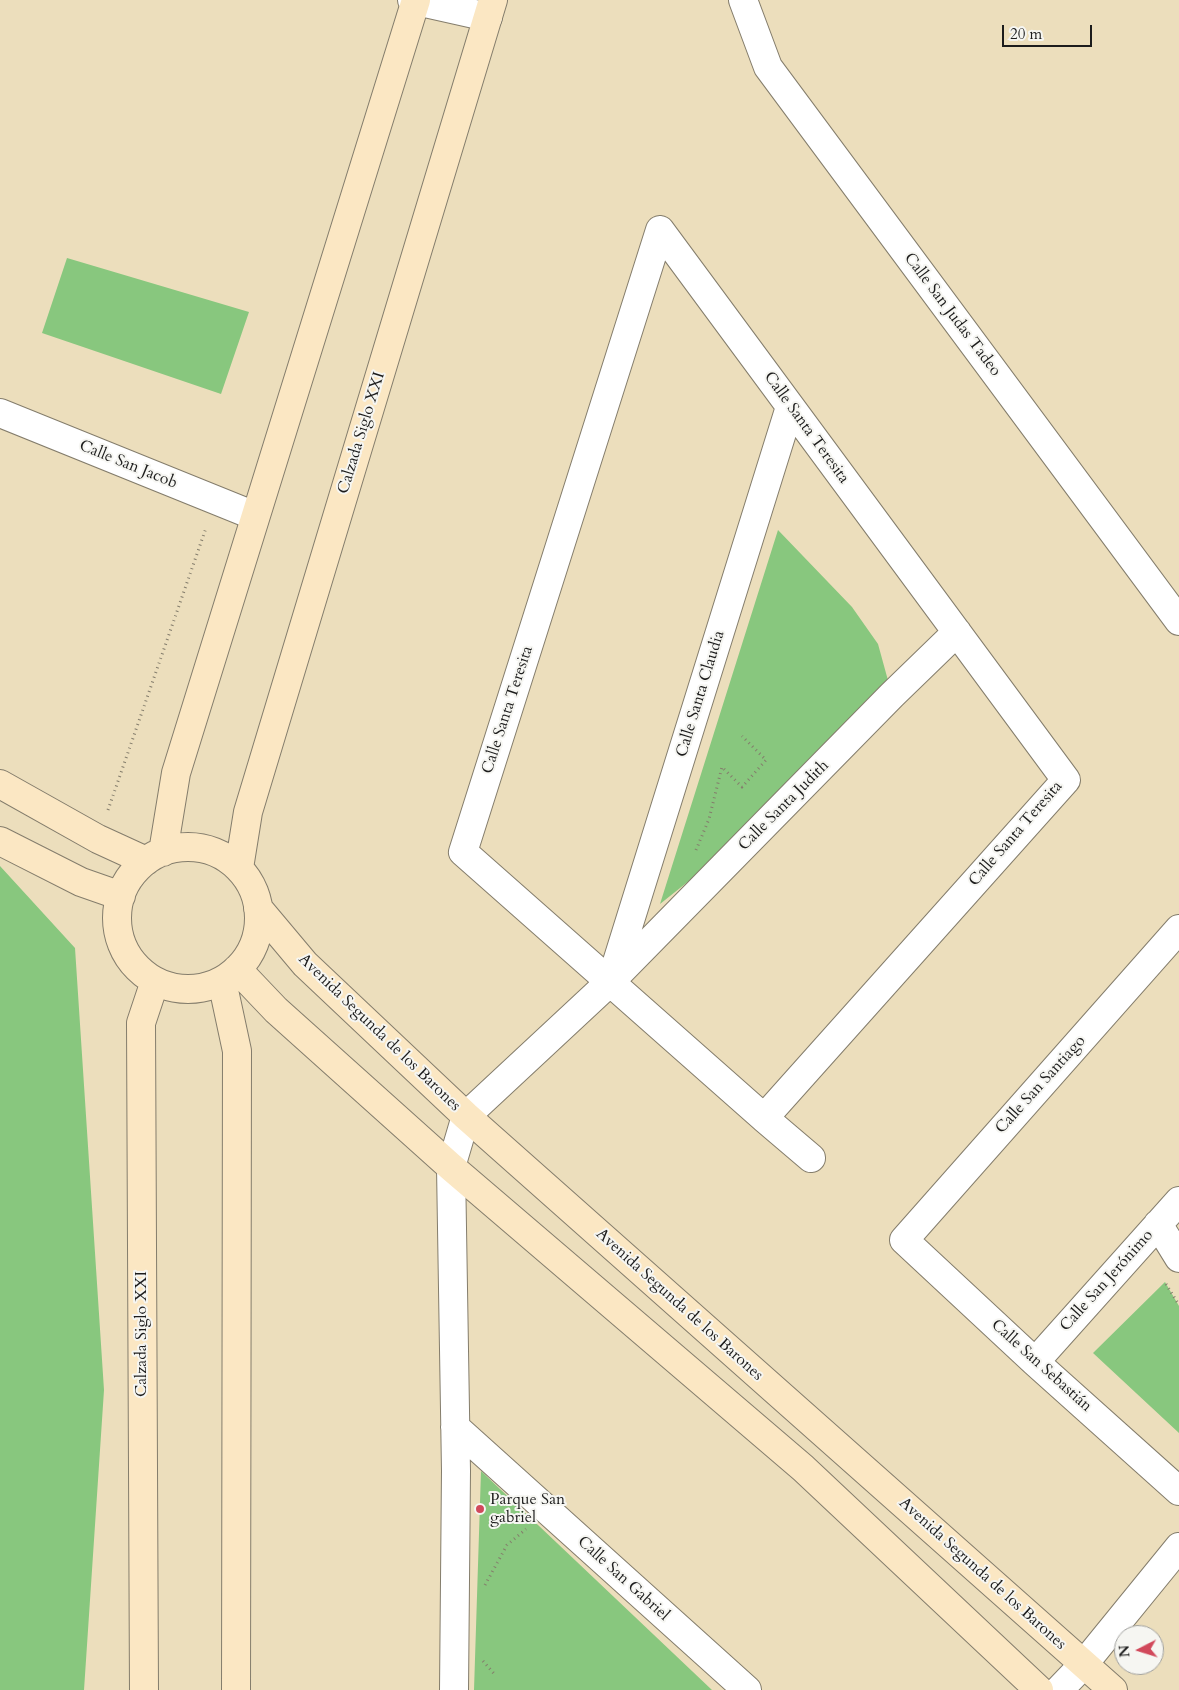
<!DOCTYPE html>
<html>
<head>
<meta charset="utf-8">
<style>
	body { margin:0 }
	#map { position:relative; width:1179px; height:1690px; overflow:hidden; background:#ecdebc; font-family:Cardo,serif }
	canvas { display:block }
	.north { position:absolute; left:1114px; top:1625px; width:50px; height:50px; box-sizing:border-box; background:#f6f6f2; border:1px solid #9f9f9c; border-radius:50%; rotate:265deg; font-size:14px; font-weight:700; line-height:20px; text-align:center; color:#1c1c1c }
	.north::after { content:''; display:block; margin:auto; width:18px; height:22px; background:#d1495b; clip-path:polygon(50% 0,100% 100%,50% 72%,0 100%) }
	.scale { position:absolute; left:1002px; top:25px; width:90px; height:22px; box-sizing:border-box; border:2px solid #1c1c1c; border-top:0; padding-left:6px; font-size:15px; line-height:18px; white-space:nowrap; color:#1c1c1c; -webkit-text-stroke:4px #f6f6f2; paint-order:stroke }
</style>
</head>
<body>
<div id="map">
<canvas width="1179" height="1690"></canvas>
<div class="north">N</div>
<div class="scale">20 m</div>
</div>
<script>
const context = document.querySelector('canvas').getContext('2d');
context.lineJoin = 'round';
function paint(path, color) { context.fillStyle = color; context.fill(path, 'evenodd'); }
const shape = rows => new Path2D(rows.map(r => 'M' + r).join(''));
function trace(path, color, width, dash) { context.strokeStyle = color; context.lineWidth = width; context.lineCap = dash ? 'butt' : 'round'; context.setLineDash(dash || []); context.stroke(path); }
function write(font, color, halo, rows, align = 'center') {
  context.font = font + ' Cardo,serif'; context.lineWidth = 4; context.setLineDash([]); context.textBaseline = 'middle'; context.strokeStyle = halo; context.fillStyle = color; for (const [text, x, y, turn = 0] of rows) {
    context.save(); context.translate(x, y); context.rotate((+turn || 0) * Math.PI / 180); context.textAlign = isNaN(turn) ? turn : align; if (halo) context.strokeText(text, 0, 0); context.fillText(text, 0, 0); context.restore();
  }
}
paint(shape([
	[67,258,249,312,221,394,42,333],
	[778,530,852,607,878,644,892,695,789,801,660,904],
	[0,866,75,948,104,1390,84,1690,0,1690],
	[1165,1282,1179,1306,1179,1433,1093,1353],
	[481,1471,557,1543,712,1690,474,1690]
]), '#88c77e');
const street = shape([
	[412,0,488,17],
	[743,0,768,67,1179,621],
	[660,230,1066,780,764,1118,463,852,660,230],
	[0,413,255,516],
	[1179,929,904,1240,1035,1362,1179,1491],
	[613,975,790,407],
	[764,1118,811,1158],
	[1158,1224,1179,1258],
	[1035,1362,1179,1201],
	[455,1427,747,1690],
	[454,1690,456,1471,451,1167,466,1116,611,981,892,695,957,632],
	[1059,1690,1083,1665,1179,1547]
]);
const secondary = shape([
	[0,784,98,839,146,861],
	[0,841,81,882,121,896],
	'117 918a71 71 0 1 1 142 0a71 71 0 1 1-142 0Z',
	[163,852,176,773,416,0],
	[239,868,248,812,493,0],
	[258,908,305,964,466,1116,1113,1690],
	[237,969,276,1010,451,1167,803,1468,1039,1690],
	[222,981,237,1051,236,1690],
	[144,1690,141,1023,155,981]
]);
trace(street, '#847d6c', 30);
trace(secondary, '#847d6c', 30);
trace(shape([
	[108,810,206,528],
	[696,850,709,819,722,767,742,787,766,760,742,736],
	[1166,1284,1179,1305],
	[485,1585,507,1545,526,1529],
	[483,1661,496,1676]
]), '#847d6c', 3, [1, 4]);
trace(street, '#fff', 28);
trace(secondary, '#fbe7c3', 28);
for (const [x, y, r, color] of [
	[480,1509,5,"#d1495b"]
]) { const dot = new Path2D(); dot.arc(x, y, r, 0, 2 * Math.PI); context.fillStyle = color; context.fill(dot); trace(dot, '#f6f6f2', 2); }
write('16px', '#1c1c1c', '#f6f6f2', [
	["Calle San Judas Tadeo",952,315,53],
	["Calle Santa Teresita",806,428,54],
	["Calzada Siglo XXI",362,433,-73],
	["Calle San Jacob",128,465,22],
	["Calle Santa Claudia",701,694,-73],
	["Calle Santa Teresita",508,710,-72],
	["Calle Santa Judith",784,806,-45],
	["Calle Santa Teresita",1016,834,-49],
	["Avenida Segunda de los Barones",379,1033,44],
	["Calle San Santiago",1041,1085,-48],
	["Calle San Jerónimo",1107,1281,-48],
	["Avenida Segunda de los Barones",679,1305,42],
	["Calzada Siglo XXI",142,1334,-90],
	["Calle San Sebastián",1041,1366,42],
	["Avenida Segunda de los Barones",982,1574,42],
	["Calle San Gabriel",623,1579,42]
]);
write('16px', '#1c1c1c', '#f6f6f2', [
	["Parque San",490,1500],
	["gabriel",490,1518]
], 'left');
</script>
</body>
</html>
